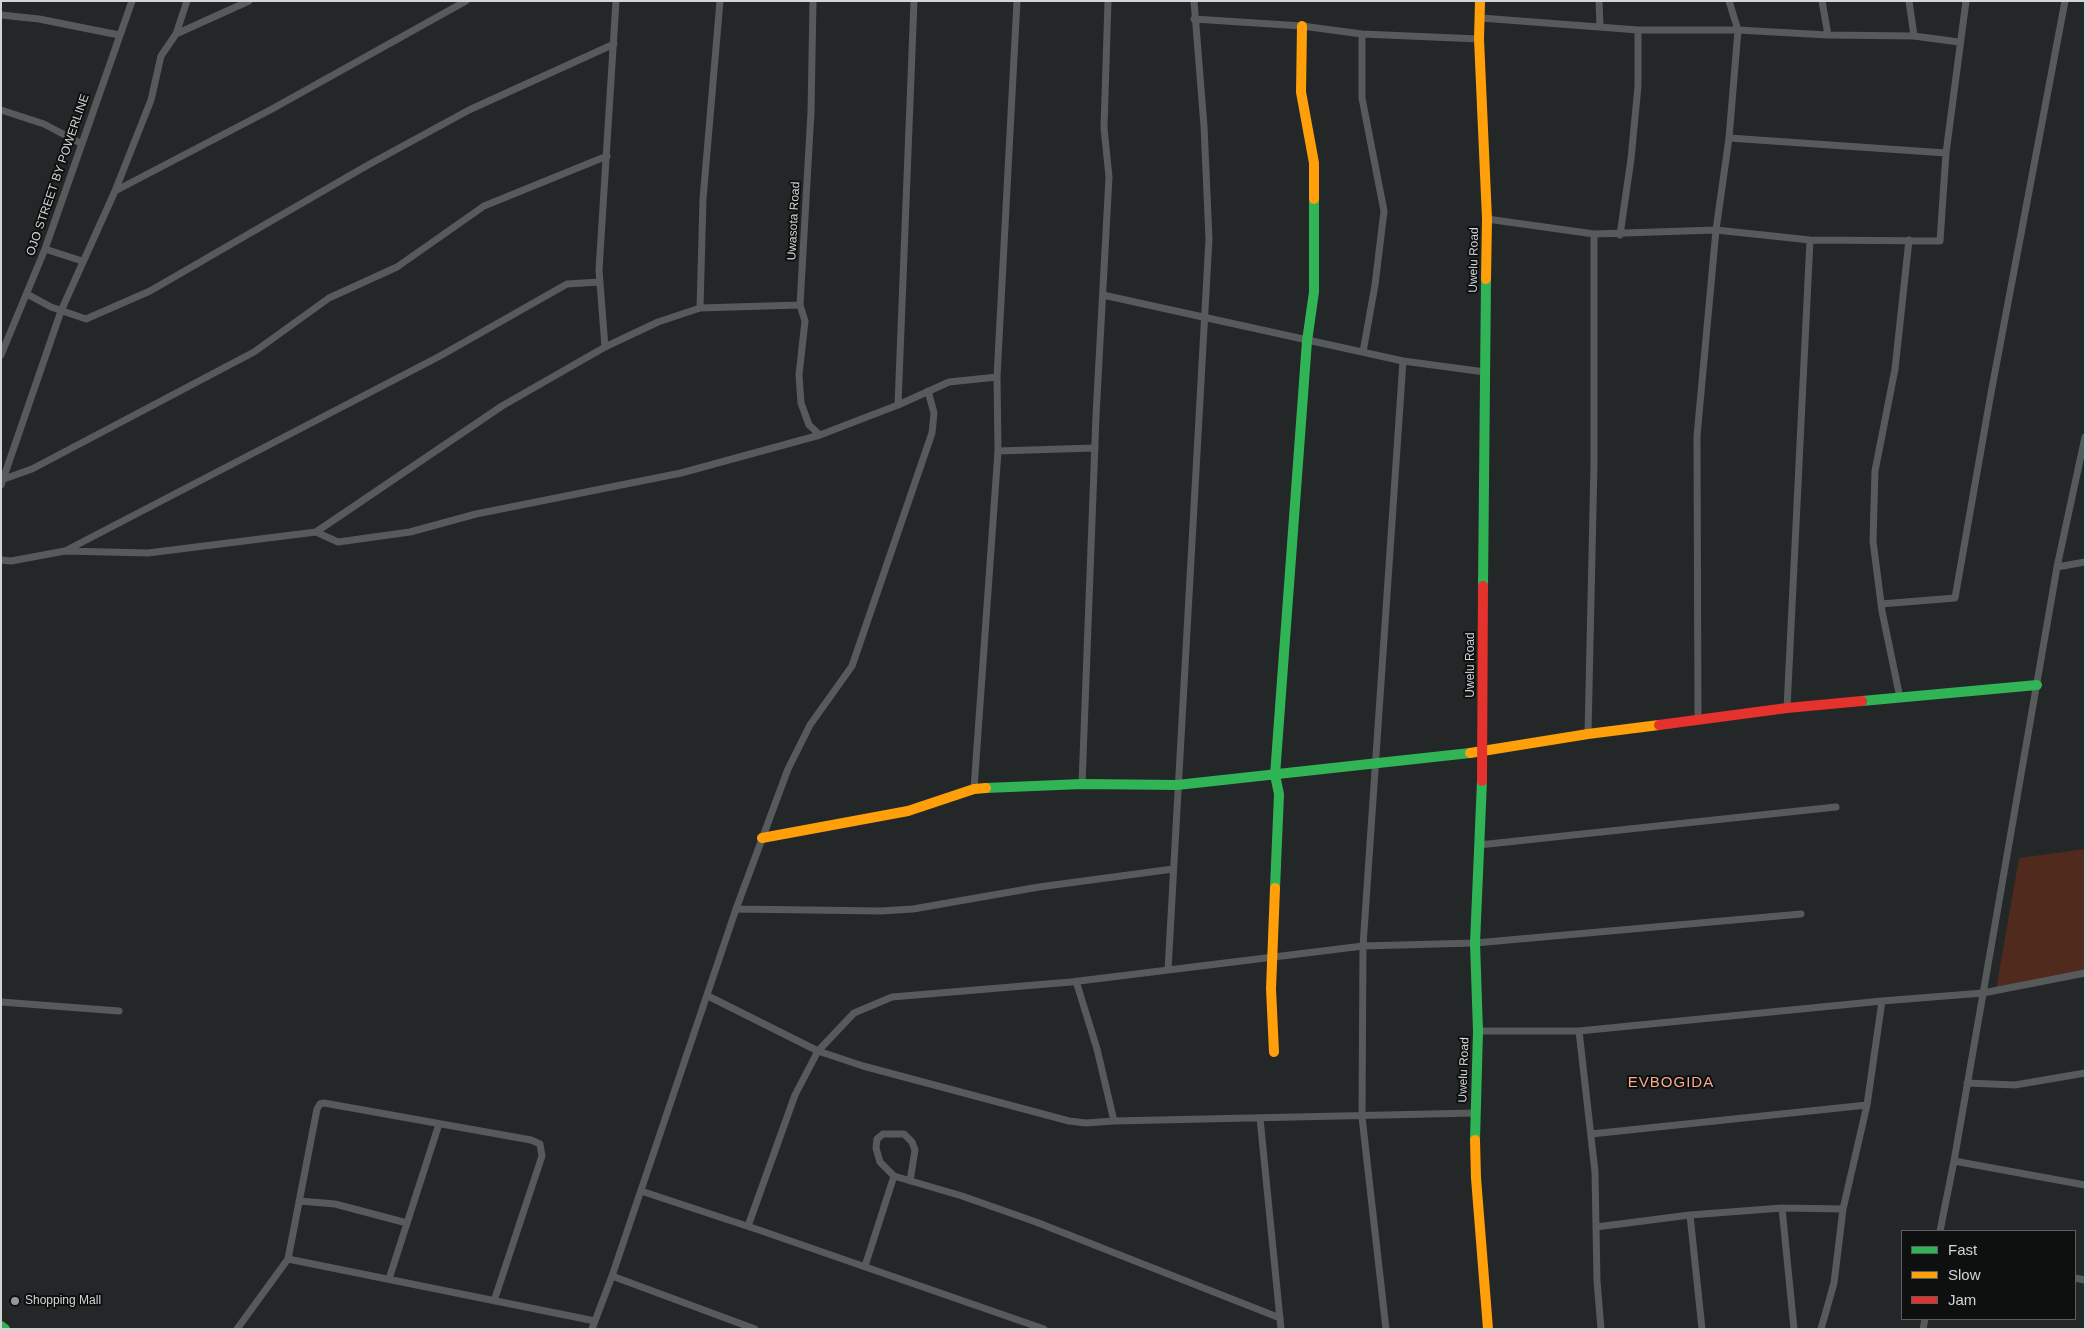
<!DOCTYPE html>
<html>
<head>
<meta charset="utf-8">
<style>
	body { margin:0 }
	#map { position:relative; width:2086px; height:1330px; overflow:hidden; background:#232727; font-family:Helvetica,sans-serif }
	canvas { display:block }
	.frame { position:absolute; inset:0; border:2px solid #d1d5d5; pointer-events:none }
	.legend { position:absolute; left:1901px; top:1230px; width:175px; height:90px; box-sizing:border-box; background:#0e1010; border:1px solid #5c5f5f; margin:0; padding:6px 9px; list-style:none; font-size:15px; color:#d1d5d5 }
	.legend li { display:flex; align-items:center; gap:10px; height:25px }
	.legend b { width:25px; border:1px solid #5c5f5f }
</style>
</head>
<body>
<div id="map">
<canvas width="2086" height="1330"></canvas>
<div class="frame"></div>
<ul class="legend">
<li><b style="height:6px;background:#30b455"></b>Fast</li>
<li><b style="height:6px;background:#ff9f0a"></b>Slow</li>
<li><b style="height:6px;background:#e5322d"></b>Jam</li>
</ul>
</div>
<script>
const context = document.querySelector('canvas').getContext('2d');
context.lineJoin = 'round';
function paint(path, color) { context.fillStyle = color; context.fill(path, 'evenodd'); }
const shape = rows => new Path2D(rows.map(r => 'M' + r).join(''));
function trace(path, color, width, dash) { context.strokeStyle = color; context.lineWidth = width; context.lineCap = dash ? 'butt' : 'round'; context.setLineDash(dash || []); context.stroke(path); }
function write(font, color, halo, rows, align = 'center') {
  context.font = font + ' Helvetica,sans-serif'; context.lineWidth = 4; context.setLineDash([]); context.textBaseline = 'middle'; context.strokeStyle = halo; context.fillStyle = color; for (const [text, x, y, turn = 0] of rows) {
    context.save(); context.translate(x, y); context.rotate((+turn || 0) * Math.PI / 180); context.textAlign = isNaN(turn) ? turn : align; if (halo) context.strokeText(text, 0, 0); context.fillText(text, 0, 0); context.restore();
  }
}
paint(shape([
	[2085,849,2085,970,1996,990,2019,858]
]), '#502a1c');
trace(shape([
	[813,1,811,112,800,305,805,321,799,375,801,403,809,425,820,435],
	[1599,1,1600,27],
	[1822,1,1828,35],
	[1909,1,1914,36],
	[1,15,39,19,119,35],
	[1481,18,1638,30,1738,30,1828,35,1914,36,1959,42],
	[1194,19,1302,26,1362,34,1479,39],
	[176,34,249,1],
	[1362,34,1362,98,1384,211,1375,285,1363,352],
	[1,110,44,124,82,144],
	[1729,138,1946,153],
	[115,191,272,109,466,1],
	[1487,219,1594,234,1716,230,1810,240,1940,241,1946,153,1966,1],
	[1620,235,1631,159,1638,86,1638,30],
	[45,249,82,261],
	[27,294,51,307,86,319,150,291,368,165,469,110,614,44],
	[1103,295,1403,361,1485,372],
	[700,308,703,199,720,1],
	[605,347,599,270,616,1],
	[1,355,45,249,132,1],
	[898,405,914,1],
	[998,451,1095,448],
	[1,480,32,469,254,352,329,298,397,267,484,206,607,156],
	[1,485,61,311,115,191,151,100,161,56,176,34,187,1],
	[316,532,502,406,605,347,658,322,700,308,800,305],
	[67,550,440,356,567,284,600,282],
	[1,560,11,561,65,551,148,553,316,532,338,542,410,532,476,514,681,473,820,435,898,405,949,382,997,377],
	[2057,567,2085,562],
	[1881,604,1955,598,1991,393,2065,1],
	[1900,698,1882,611,1873,541,1875,471,1895,369,1909,240],
	[1787,708,1810,240],
	[1698,720,1697,436,1716,230,1729,138,1738,30,1729,1],
	[1588,734,1594,464,1594,234],
	[1082,784,1096,416,1109,177,1104,128,1108,1],
	[974,789,998,451,997,377,1017,1],
	[1479,845,1836,807],
	[736,909,881,911,913,909,1039,887,1173,869],
	[1168,970,1209,239,1204,126,1194,1],
	[1076,981,1097,1049,1114,1121],
	[708,996,818,1051,863,1066,1069,1121,1086,1123,1114,1121,1475,1113],
	[1,1002,119,1011],
	[1478,1031,1579,1031,1882,1001,1983,993,2085,973],
	[1579,1031,1595,1172,1597,1281,1601,1329],
	[1967,1083,2015,1085,2085,1073],
	[1260,1118,1281,1329],
	[1591,1134,1867,1105],
	[1954,1161,2085,1185],
	[894,1176,880,1162,876,1148,877,1139,883,1134,904,1134,912,1142,915,1150,910,1181],
	[641,1191,759,1230,1044,1329],
	[299,1201,335,1204,407,1223],
	[1782,1208,1794,1329],
	[1690,1215,1702,1329],
	[748,1226,795,1095,818,1051,854,1013,892,997,1071,982,1363,946,1475,943,1801,914],
	[1596,1227,1690,1215,1782,1208,1843,1209],
	[1940,1231,1954,1161,2057,567,2085,437],
	[288,1259,595,1321],
	[865,1266,894,1176,962,1196,1036,1222,1280,1318],
	[612,1276,755,1329],
	[2075,1278,2085,1280],
	[389,1279,439,1124],
	[237,1329,288,1259,317,1109,320,1104,324,1103,531,1140,540,1144,542,1156,494,1301],
	[592,1329,612,1276,736,909,788,769,810,725,852,666,932,433,934,413,928,391],
	[1386,1329,1362,1117,1363,946,1403,361],
	[1821,1329,1834,1283,1843,1209,1867,1105,1882,1001],
	[1923,1329,1925,1319]
]), '#575a5a', 7);
trace(shape([
	[1483,586,1486,279],
	[1862,701,2037,685],
	[986,788,1082,784,1177,785,1470,753],
	[1275,888,1279,794,1275,775,1307,341,1314,292,1314,199],
	[1475,1140,1478,1031,1475,943,1482,781],
	[1,1326,5,1329]
]), '#30b455', 10);
trace(shape([
	[1480,1,1479,39,1487,219,1486,279],
	[1302,26,1301,92,1314,163,1314,199],
	[1470,753,1588,734,1659,725],
	[762,838,908,811,974,789,986,788],
	[1274,1052,1271,989,1275,888],
	[1475,1140,1476,1178,1488,1329]
]), '#ff9f0a', 10);
trace(shape([
	[1659,725,1787,708,1862,701],
	[1482,781,1483,586]
]), '#e5322d', 10);
for (const [x, y, r, color] of [
	[15,1301,5,"#949898"]
]) { const dot = new Path2D(); dot.arc(x, y, r, 0, 2 * Math.PI); context.fillStyle = color; context.fill(dot); trace(dot, '#0e1010', 2); }
write('12px', '#d1d5d5', '#0e1010', [
	["OJO STREET BY POWERLINE",58,175,-71],
	["Uwasota Road",794,221,-87],
	["Uwelu Road",1474,260,-89],
	["Uwelu Road",1471,665,-90],
	["Uwelu Road",1464,1070,-88]
]);
write('12px', '#d1d5d5', '#0e1010', [
	["Shopping Mall",25,1301]
], 'left');
context.letterSpacing = '1px';
write('15px', '#f7aa8c', '#0e1010', [
	["EVBOGIDA",1671,1083]
]);
context.letterSpacing = '0px';
</script>
</body>
</html>
